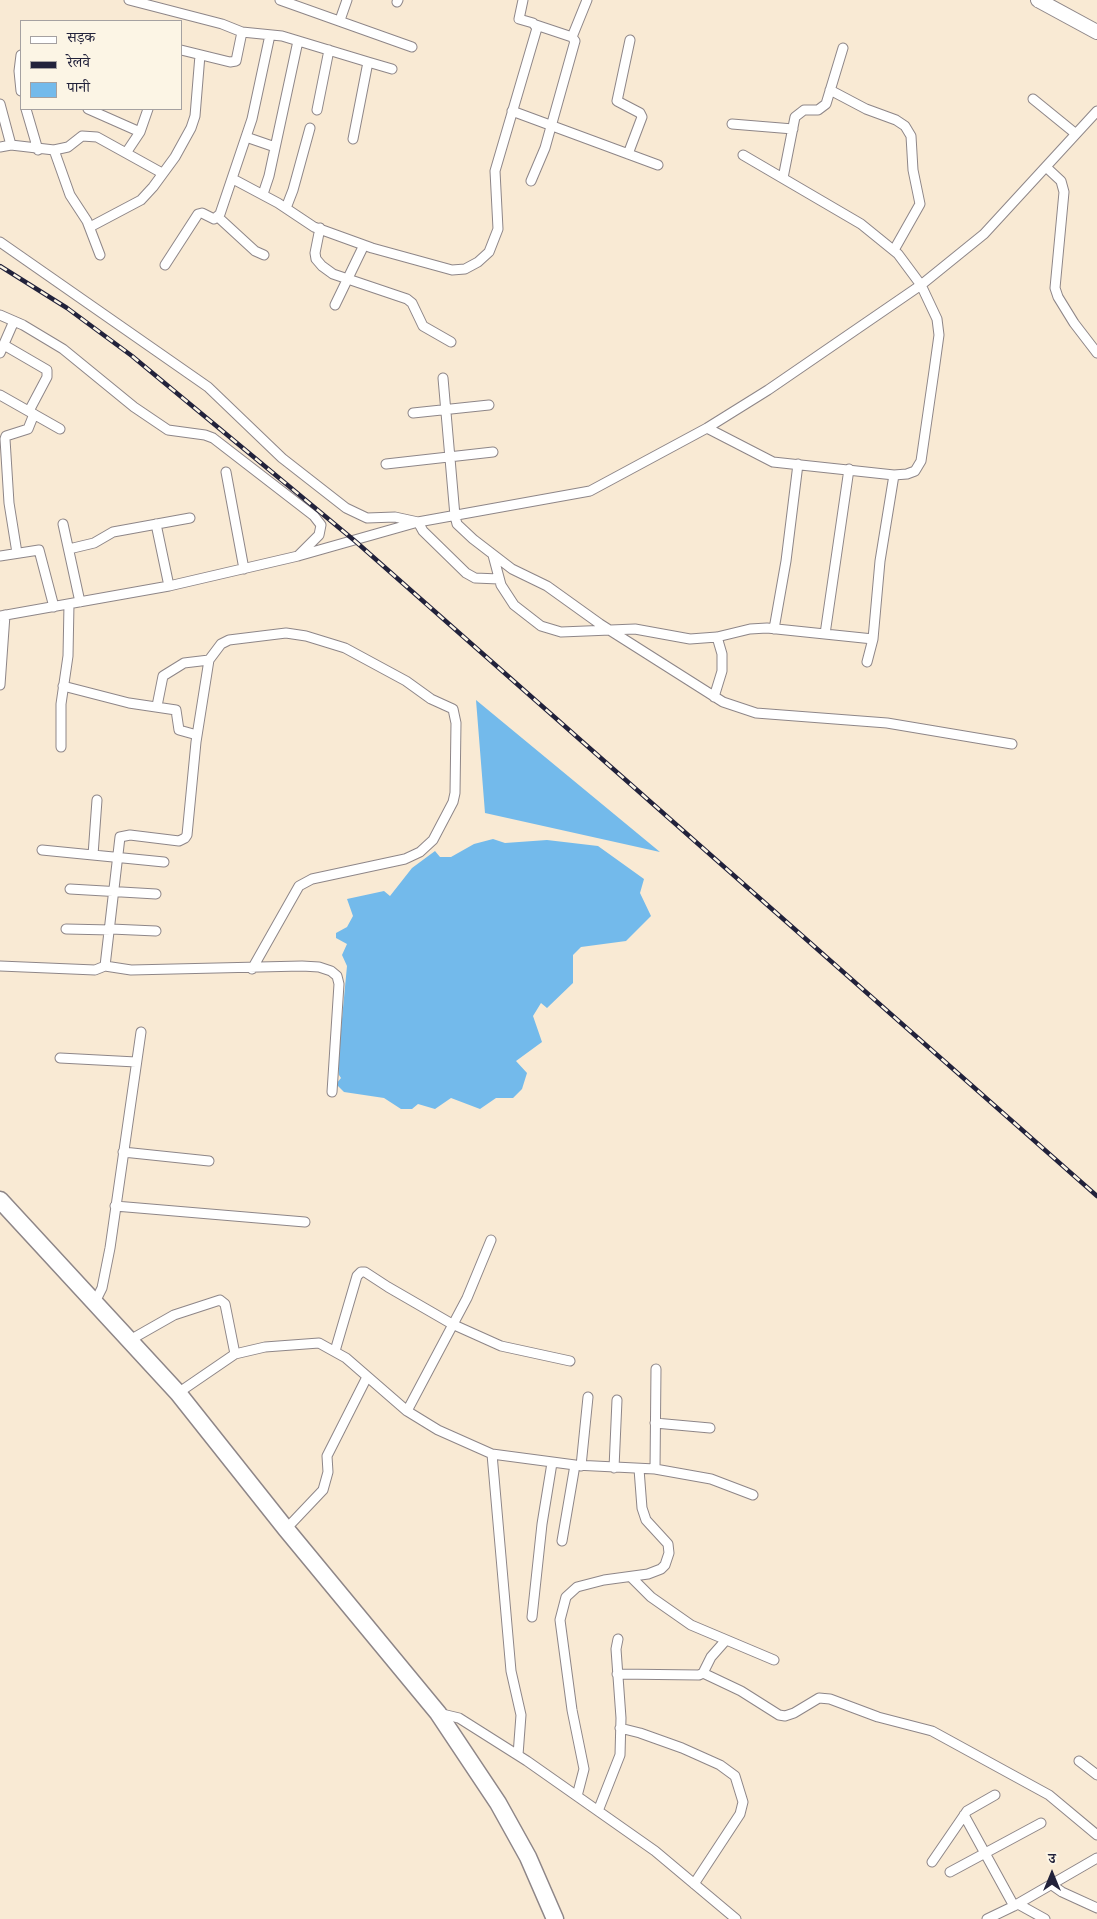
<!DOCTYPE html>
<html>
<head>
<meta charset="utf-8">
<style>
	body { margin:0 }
	#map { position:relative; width:1097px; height:1919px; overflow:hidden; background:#f9ead4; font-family:"Old Standard TT","Noto Serif Devanagari",serif }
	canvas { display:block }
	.legend { position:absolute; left:20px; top:20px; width:162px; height:90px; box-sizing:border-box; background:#fcf5e5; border:1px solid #a5a1a1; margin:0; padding:6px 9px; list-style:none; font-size:15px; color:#22223b }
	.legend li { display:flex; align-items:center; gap:10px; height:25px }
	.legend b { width:25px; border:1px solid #a5a1a1 }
	.north { position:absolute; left:1027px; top:1849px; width:50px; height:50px; -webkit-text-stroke:4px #fcf5e5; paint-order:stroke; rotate:0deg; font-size:14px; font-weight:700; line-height:20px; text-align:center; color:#22223b }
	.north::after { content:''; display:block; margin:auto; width:18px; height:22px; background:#22223b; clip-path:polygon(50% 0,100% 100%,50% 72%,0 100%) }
</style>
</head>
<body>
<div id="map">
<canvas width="1097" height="1919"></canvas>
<ul class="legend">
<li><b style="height:6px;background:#fff"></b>सड़क</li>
<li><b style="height:6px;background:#22223b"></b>रेलवे</li>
<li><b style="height:14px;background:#73baeb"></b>पानी</li>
</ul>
<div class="north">उ</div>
</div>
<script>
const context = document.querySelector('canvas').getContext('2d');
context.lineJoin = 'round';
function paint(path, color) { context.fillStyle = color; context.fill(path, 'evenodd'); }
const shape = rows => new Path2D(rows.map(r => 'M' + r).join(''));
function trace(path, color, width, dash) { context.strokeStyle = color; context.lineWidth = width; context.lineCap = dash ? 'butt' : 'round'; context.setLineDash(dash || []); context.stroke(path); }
paint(shape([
	[476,700,660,852,485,813],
	[493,839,505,843,547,840,598,846,644,879,640,893,651,916,626,941,581,947,573,955,573,983,547,1008,541,1003,533,1016,542,1042,516,1061,527,1073,522,1089,513,1098,496,1098,480,1109,451,1098,435,1109,418,1104,412,1109,401,1109,384,1098,344,1092,336,1084,341,1078,339,1075,338,1061,347,966,342,955,347,944,336,938,336,933,347,927,353,916,347,899,384,891,390,896,412,868,435,851,440,857,451,857,474,844]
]), '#73baeb');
const street = shape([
	[129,0,222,24,242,32,282,36,368,62,353,139],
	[280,0,412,47],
	[397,2,398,0],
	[340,20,347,0],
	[572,37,587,0],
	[181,50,230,62,236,61,242,32],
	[21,55,19,71,21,91],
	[368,62,392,69],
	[830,90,866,109,896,120,905,126,911,136,913,170,920,204,894,250],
	[1033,99,1076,134],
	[0,104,11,145],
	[26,109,38,150],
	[88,109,140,132],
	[317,110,329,50],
	[512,111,658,165],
	[732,124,793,129],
	[246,137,275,147],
	[0,147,11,145,54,150,68,147,82,136,97,137,162,173],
	[54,150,70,195,87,221,100,255],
	[126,153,140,132,148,109],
	[628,154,642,117,640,113,617,101,630,40],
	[1046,167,1061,181,1064,192,1055,288,1058,297,1074,323,1097,353],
	[783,178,795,117,804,110,818,110,826,104,843,48],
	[233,179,278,203,314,227,372,248,452,270,465,269,478,262,489,252,498,229,495,171,537,28,533,23,519,19,523,0],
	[531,181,545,148,575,41,572,37,536,25],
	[263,194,269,176,298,41],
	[286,208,293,190,310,128],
	[218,217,255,251,264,255],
	[90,227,141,200,153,187,175,157,191,128,195,116,200,55],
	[320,228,315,253,316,259,322,266,333,274,407,299,412,303,423,326,451,342],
	[0,242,208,387,282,458,346,508,367,518,395,517,418,522,423,531,466,573,475,578,499,579],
	[165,265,198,214,202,213,214,219,220,214,252,119,270,35],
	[335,305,364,245],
	[0,315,23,325,63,349,134,407,168,430,205,435,213,438,314,516,321,525,319,535,298,556],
	[4,345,47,370,47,377,29,411],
	[0,353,14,321],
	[443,378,455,516,457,524,473,539,512,569,547,586,600,624,723,702,756,713,887,723,1012,744],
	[0,395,60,429],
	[413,413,489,405],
	[707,428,773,462,894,475,907,474,915,471,921,461,934,371,939,335,937,319,921,285,898,254,861,224,743,155],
	[386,464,493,452],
	[226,472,244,569],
	[63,524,80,602],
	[156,524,169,586],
	[69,549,94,543,113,532,190,518],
	[17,553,9,503,5,439,6,436,28,429,34,414],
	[493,555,501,585,514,605,541,626,561,632,635,629,690,639,717,637,750,629,767,628,873,639],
	[0,556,39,550,54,607],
	[0,616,169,586,298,556,418,522,590,491,707,428,768,390,921,285,984,234,1097,111],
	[774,629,786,561,798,464],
	[825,634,849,469],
	[867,662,873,639,880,561,894,475],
	[0,685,5,615],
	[63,686,129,703,176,710,179,730,197,735],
	[714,697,722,671,722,654,717,637],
	[157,706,163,676,184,663,209,660],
	[61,747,61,704,68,656,69,604],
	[42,850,164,862],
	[93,855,97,800],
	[70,889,156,894],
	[66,929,111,930],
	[111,929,156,931],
	[0,966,95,970,105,966,120,837,130,835,179,841,185,838,187,835,196,742,209,660,221,644,229,640,286,633,306,636,345,648,406,681,431,699,453,709,456,723,455,793,453,802,433,840,420,852,405,859,312,879,299,886,252,969],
	[105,966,131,970,302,966,319,967,331,971,337,976,339,984,332,1092],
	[60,1058,136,1062],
	[123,1152,209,1161],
	[115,1206,305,1222],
	[95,1302,102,1288,110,1248,141,1032],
	[130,1340,174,1315,220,1300,225,1304,235,1354],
	[335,1351,357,1276,361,1272,365,1272,388,1287,452,1324,501,1346,570,1361],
	[178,1393,235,1354,265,1347,319,1343,346,1358,407,1411,438,1430,492,1454,575,1465,655,1469,711,1479,753,1495],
	[407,1411,467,1298,491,1240],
	[655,1423,710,1428],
	[492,1454,511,1671,521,1715,518,1755],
	[581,1466,588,1397],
	[614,1468,617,1400],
	[655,1469,656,1369],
	[286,1529,323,1490,328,1472,327,1456,367,1377],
	[562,1541,575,1465],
	[631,1577,651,1597,691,1625,774,1660],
	[532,1617,542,1524,552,1463],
	[703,1673,741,1691,779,1715,785,1716,794,1713,819,1698,830,1699,878,1717,932,1731,1049,1795,1097,1835],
	[617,1674,699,1675,703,1673,711,1657,726,1640],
	[438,1713,459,1718,527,1761,655,1851,736,1919],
	[620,1728,640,1733,682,1748,720,1765,735,1776,743,1802,740,1814,694,1884],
	[1079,1761,1097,1775],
	[577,1796,584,1769,572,1710,560,1620,566,1597,577,1587,604,1580,648,1574,661,1569,665,1565,669,1553,668,1544,646,1520,642,1508,639,1469],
	[598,1811,620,1755,621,1718,616,1649,618,1639],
	[964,1815,1014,1906],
	[932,1862,967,1811,995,1795],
	[950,1872,1041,1823],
	[1052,1885,1062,1892,1097,1908],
	[1018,1904,1045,1919],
	[987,1919,1014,1906,1097,1858]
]);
const primary = shape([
	[1038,0,1097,32]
]);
const highway = shape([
	[0,1200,178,1393,286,1529,438,1713,498,1803,528,1857,555,1919]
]);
trace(street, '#8e8688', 11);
trace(primary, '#8e8688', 16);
trace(highway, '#8e8688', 19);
trace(street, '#fff', 9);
trace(primary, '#fff', 14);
trace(highway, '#fff', 16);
const rail = shape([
	[0,266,67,308,132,356,355,541,1097,1196]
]);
trace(rail, '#22223b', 4.5);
trace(rail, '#fcf5e5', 2.5, [8]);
</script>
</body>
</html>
